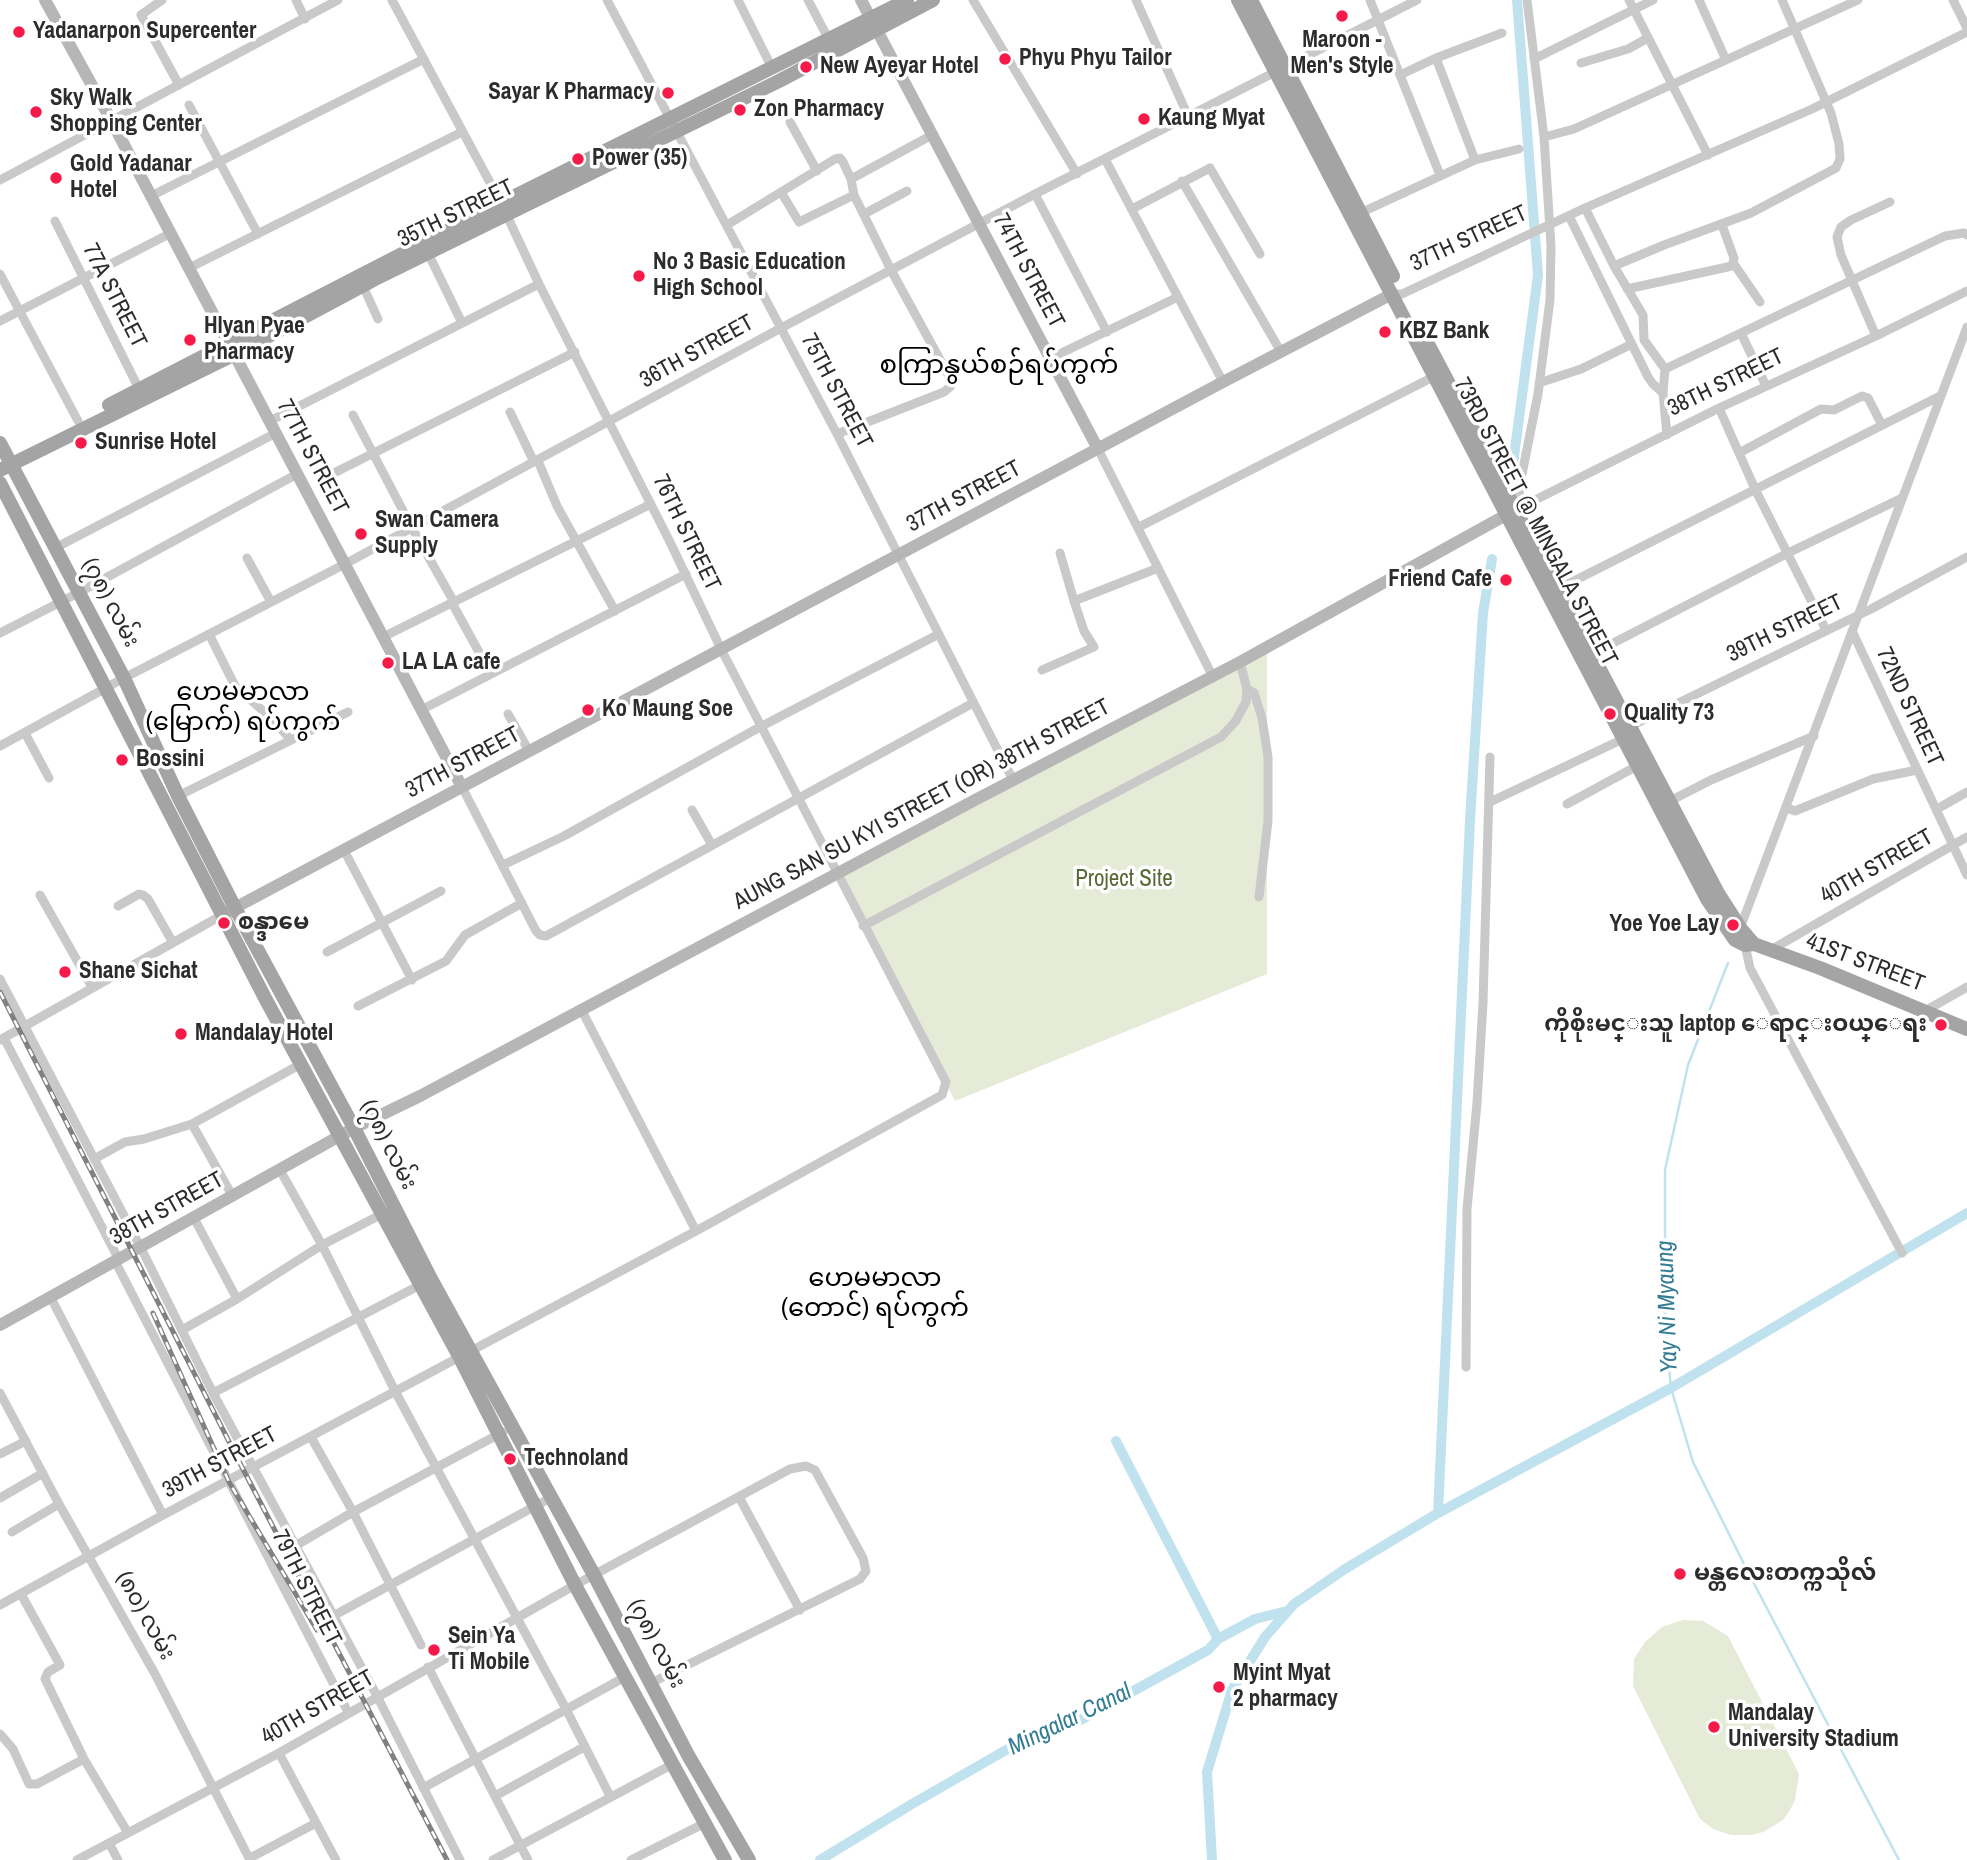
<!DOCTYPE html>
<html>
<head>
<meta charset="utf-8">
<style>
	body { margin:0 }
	canvas { display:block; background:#fff }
</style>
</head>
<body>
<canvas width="1967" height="1860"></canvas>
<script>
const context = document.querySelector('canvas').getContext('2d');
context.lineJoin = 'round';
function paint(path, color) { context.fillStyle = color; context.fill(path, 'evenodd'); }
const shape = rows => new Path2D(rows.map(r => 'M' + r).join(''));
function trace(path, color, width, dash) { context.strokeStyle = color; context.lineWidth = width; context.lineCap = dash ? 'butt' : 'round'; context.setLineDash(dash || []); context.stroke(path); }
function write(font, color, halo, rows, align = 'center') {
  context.font = font + ' "Archivo Narrow","Noto Sans Myanmar",sans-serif'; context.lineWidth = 7; context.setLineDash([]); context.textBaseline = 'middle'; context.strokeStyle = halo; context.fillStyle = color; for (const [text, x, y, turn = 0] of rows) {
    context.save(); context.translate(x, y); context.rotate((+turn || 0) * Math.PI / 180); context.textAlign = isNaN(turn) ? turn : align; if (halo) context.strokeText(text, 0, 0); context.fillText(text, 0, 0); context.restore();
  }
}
paint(shape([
	[1267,647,1267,974,955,1101,838,872],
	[1683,1620,1703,1621,1728,1636,1799,1774,1795,1800,1790,1810,1783,1820,1763,1832,1751,1835,1731,1835,1713,1829,1700,1819,1633,1686,1634,1659,1645,1642,1662,1627]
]), '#e5ebd7');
trace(shape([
	[1728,963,1688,1065,1665,1170,1665,1327,1671,1388,1693,1462,1750,1576,1899,1860]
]), '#c0e2ee', 2.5);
trace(shape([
	[1513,464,1538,275,1517,0],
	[1116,1441,1218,1639],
	[1438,1513,1470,820,1483,613,1492,559],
	[820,1860,912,1804,1053,1723,1075,1723,1208,1650,1218,1639,1255,1619,1287,1611],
	[1212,1860,1207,1772,1232,1690,1265,1637,1294,1604,1345,1569,1438,1513,1671,1388,1967,1213]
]), '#c0e2ee', 10);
trace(shape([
	[162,0,141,15,179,85],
	[296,0,305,19],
	[607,0,837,434,1013,780],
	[738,0,772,68],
	[808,0,829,40],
	[973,0,1077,174],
	[1136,0,1188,116],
	[1370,0,1440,175],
	[1629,0,1708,155],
	[1699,0,1726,60],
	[1953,0,1967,28],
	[1436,58,1502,33],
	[1534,59,1653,0],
	[1581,63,1628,49,1648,38],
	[1400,75,1436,58,1475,160],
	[189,105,258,234],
	[790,122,817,171],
	[1544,137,1574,129,1858,0],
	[1105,159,1223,382],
	[851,179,932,135],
	[0,180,338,0],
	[1182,181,1281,352],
	[781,192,799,222,854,195],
	[1035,194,1107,332],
	[151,196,424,59],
	[1585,208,1614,266,1643,315,1644,340,1665,369,1663,393,1667,435],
	[1132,209,1210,168,1260,254],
	[864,214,907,191],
	[1356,215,1475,160,1519,149],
	[1569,216,1648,377,1653,384,1663,393],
	[55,221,139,389],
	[727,225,835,159,840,158,843,162,851,179,854,195,891,270,950,378,951,386,944,392,837,434],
	[428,253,462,323],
	[1734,264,1760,302],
	[1614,266,1664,245,1751,213,1836,168,1840,159,1839,144,1831,113,1782,0],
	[189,268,462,132],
	[0,274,78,421],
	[363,286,378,319],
	[1627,289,1732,266,1734,258,1722,225],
	[1392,294,1402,294,1585,208,1812,109,1967,32],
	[0,321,171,233],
	[1741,333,1766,386],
	[1876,336,1841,255,1837,237,1841,227,1851,220,1890,202],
	[1051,358,1178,297],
	[1665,369,1945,236,1964,233,1967,235],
	[1539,383,1581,369,1632,344],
	[1719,408,1755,489,1826,630],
	[510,412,534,462],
	[353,415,412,528,454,602],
	[270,421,539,284],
	[1098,449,1213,677],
	[1739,453,1821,409,1834,410,1862,396,1868,398,1882,425],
	[538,461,557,506,615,611],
	[320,480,575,352],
	[1521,508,1519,489,1538,394,1550,300,1551,246,1544,137,1527,0],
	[1513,511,1719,408,1876,336,1967,291],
	[1139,527,1437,375],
	[55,548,276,433],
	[1060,553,1074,601,1158,568],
	[247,558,271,602],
	[1554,591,1940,396],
	[452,603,491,674],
	[1852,631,1967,875],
	[0,633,78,593,297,474],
	[209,634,235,686,270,717,291,740],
	[383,637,651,504],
	[1588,656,1788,553,1902,498],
	[1042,670,1094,647,1084,631,1074,601],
	[1247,689,1254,693,1262,718,1268,757,1268,821,1259,897],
	[421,710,686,574],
	[508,714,529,751],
	[1627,728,1871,609,1967,557],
	[25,733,49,778],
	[0,746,124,678,345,564,781,328,1035,194,1417,0],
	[462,787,536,931,540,935,546,936,973,703],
	[178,796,348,712],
	[1490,802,1623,739],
	[1666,803,1711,780,1814,736],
	[1567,804,1637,766],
	[1787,808,1795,811,1873,779,1917,770],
	[1937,809,1967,792],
	[692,810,712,845],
	[344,850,412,980],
	[503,865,564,836,760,727,939,634],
	[40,895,92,987],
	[118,906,139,894,143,895,148,899,172,941],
	[863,926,1221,737,1235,722,1246,702,1247,689,1240,662],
	[1739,931,1967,327],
	[1745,945,1750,968,1902,1253],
	[1769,951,1967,837],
	[327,952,441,891],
	[0,979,141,1248,213,1393,377,1696,460,1860],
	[358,1006,446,961,465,935,522,903],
	[581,1009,696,1231],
	[1925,1011,1967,987],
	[4,1038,119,1260],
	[0,1040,224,914],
	[192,1124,233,1197],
	[94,1159,125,1142,144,1139,192,1124,301,1064],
	[280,1170,322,1245,395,1391,566,1709,610,1796],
	[194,1218,237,1299],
	[116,1263,348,1712],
	[51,1298,163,1515],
	[182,1330,237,1299,322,1245,386,1212],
	[1466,1367,1467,1209,1477,1103,1483,1003,1490,757],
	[0,1393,59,1504,155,1674,250,1860],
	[213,1393,422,1284],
	[311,1437,353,1512,421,1645],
	[0,1454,26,1441],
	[739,1497,800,1610],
	[0,1498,43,1473],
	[12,1532,59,1504],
	[295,1546,353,1512,503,1432],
	[21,1594,60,1665,48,1672,45,1679,84,1759,128,1833],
	[0,1605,163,1515,696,1231,942,1095,946,1082,721,649,670,542,539,284,501,203,392,0],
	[333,1616,552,1497],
	[428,1667,528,1860],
	[0,1734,13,1749,29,1784,37,1784,84,1759],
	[279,1753,336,1860],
	[423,1788,625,1677],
	[495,1796,584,1747],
	[109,1843,118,1860],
	[250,1858,316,1823],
	[77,1860,279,1753,575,1585,790,1469,806,1466,815,1470,863,1558,866,1571,860,1579,651,1683],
	[493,1860,673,1764],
	[631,1860,705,1823]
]), '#c9c9c9', 9);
trace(shape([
	[45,0,111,120,462,787],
	[861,0,1098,449],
	[227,912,1223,382,1392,294],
	[0,1325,354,1128,420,1096,975,800,1240,662,1506,515]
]), '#b6b6b6', 12);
trace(shape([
	[1238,0,1707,899,1735,940,1745,945,1754,944,1820,968,1967,1029],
	[1251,0,1393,276],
	[1418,325,1718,893,1741,929,1754,944],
	[109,405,501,203,907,0],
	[0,443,124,678,178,796,235,908,354,1128,431,1279,594,1575,688,1755,749,1860],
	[0,470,233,355,375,279,779,81,933,0],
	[0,483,265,998,460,1358,575,1585,725,1860]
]), '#a4a4a4', 14);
const rail = shape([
	[0,992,245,1473,447,1860],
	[153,1313,229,1482,317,1630]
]);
trace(rail, '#818181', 5);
trace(rail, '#fff', 2.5, [8]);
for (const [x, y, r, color] of [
	[1342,16,7,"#f61a48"],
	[19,32,7,"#f61a48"],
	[1005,59,7,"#f61a48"],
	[806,67,7,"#f61a48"],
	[668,93,7,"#f61a48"],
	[740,110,7,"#f61a48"],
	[36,112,7,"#f61a48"],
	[1144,119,7,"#f61a48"],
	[578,159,7,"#f61a48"],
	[56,178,7,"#f61a48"],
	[639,276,7,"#f61a48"],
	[1385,332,7,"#f61a48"],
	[190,340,7,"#f61a48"],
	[81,443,7,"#f61a48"],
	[361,534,7,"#f61a48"],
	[1506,580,7,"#f61a48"],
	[388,663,7,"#f61a48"],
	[588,710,7,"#f61a48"],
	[1610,714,7,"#f61a48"],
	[122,760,7,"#f61a48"],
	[224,923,7,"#f61a48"],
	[1733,925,7,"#f61a48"],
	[65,972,7,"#f61a48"],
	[1941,1025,7,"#f61a48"],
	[181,1034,7,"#f61a48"],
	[510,1459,7,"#f61a48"],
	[1680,1574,7,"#f61a48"],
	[434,1650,7,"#f61a48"],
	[1219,1687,7,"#f61a48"],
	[1714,1727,7,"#f61a48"]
]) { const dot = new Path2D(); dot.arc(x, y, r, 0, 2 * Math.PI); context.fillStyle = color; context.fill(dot); trace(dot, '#fff', 2.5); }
write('bold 23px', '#2c2c2c', '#fff', [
	["Yadanarpon Supercenter",33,32],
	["Maroon -",1342,41,"center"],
	["Men's Style",1342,67,"center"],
	["Phyu Phyu Tailor",1019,59],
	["New Ayeyar Hotel",820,67],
	["Sayar K Pharmacy",654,93,"right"],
	["Sky Walk",50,99],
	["Shopping Center",50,125],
	["Zon Pharmacy",754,110],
	["Kaung Myat",1158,119],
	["Power (35)",592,159],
	["Gold Yadanar",70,165],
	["Hotel",70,191],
	["No 3 Basic Education",653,263],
	["High School",653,289],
	["Hlyan Pyae",204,327],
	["Pharmacy",204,353],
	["KBZ Bank",1399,332],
	["Sunrise Hotel",95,443],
	["Swan Camera",375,521],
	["Supply",375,547],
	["Friend Cafe",1492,580,"right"],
	["LA LA cafe",402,663],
	["Ko Maung Soe",602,710],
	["Quality 73",1624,714],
	["Bossini",136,760],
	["စန္ဒာမေ",238,923],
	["Yoe Yoe Lay",1719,925,"right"],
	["Shane Sichat",79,972],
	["ကိုစိုးမင္းသူ laptop ေရာင္းဝယ္ေရး",1927,1025,"right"],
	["Mandalay Hotel",195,1034],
	["Technoland",524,1459],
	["မန္တလေးတက္ကသိုလ်",1694,1574],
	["Sein Ya",448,1637],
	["Ti Mobile",448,1663],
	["Myint Myat",1233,1674],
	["2 pharmacy",1233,1700],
	["Mandalay",1728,1714],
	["University Stadium",1728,1740]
], 'left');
write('23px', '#2c2c2c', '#fff', [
	["35TH STREET",456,214,-26],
	["37TH STREET",1469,239,-25],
	["74TH STREET",1028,271,62],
	["77A STREET",114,296,63],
	["36TH STREET",697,352,-29],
	["38TH STREET",1726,383,-26],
	["75TH STREET",836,391,62],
	["77TH STREET",312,457,62],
	["37TH STREET",964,497,-28],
	["73RD STREET @ MINGALA STREET",1535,522,62],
	["76TH STREET",686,533,64],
	["(၇၈) လမ်း",110,603,62],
	["39TH STREET",1785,629,-26],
	["72ND STREET",1909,707,65],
	["37TH STREET",463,763,-28],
	["AUNG SAN SU KYI STREET (OR) 38TH STREET",922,805,-28],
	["40TH STREET",1877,867,-30],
	["41ST STREET",1865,963,21],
	["(၇၈) လမ်း",388,1145,63],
	["38TH STREET",167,1209,-29],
	["39TH STREET",220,1463,-28],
	["79TH STREET",306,1588,63],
	["(၈၀) လမ်း",145,1616,61],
	["(၇၈) လမ်း",656,1644,62],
	["40TH STREET",318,1708,-30]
]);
write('23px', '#566b35', '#fff', [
	["Project Site",1124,880]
]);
write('italic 24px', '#337c94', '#fff', [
	["Yay Ni Myaung",1668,1307,-92],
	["Mingalar Canal",1070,1720,-26]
]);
write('26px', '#000', '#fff', [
	["စကြာနွယ်စဉ်ရပ်ကွက်",999,366],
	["ဟေမမာလာ",243,693],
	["(မြောက်) ရပ်ကွက်",243,723],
	["ဟေမမာလာ",875,1279],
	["(တောင်) ရပ်ကွက်",875,1309]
]);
</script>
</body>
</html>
